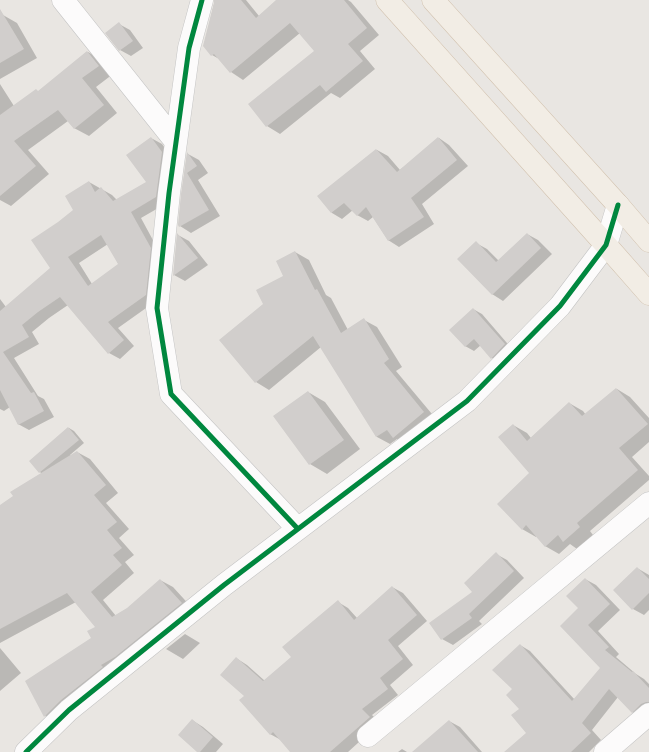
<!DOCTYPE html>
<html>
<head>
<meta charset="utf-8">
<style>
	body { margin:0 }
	canvas { display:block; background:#e9e6e2 }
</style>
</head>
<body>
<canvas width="649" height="752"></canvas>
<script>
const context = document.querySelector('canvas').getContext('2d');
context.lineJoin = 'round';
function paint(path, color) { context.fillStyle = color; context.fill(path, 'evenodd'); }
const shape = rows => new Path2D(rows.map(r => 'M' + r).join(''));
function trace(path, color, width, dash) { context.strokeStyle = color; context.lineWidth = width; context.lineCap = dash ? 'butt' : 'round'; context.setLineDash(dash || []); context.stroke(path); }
paint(shape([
	[215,0,246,0,259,16,278,0,348,0,351,2,379,35,360,51,375,69,340,98,331,93,280,134,267,126,249,104,316,52,300,33,243,80,231,72,221,60,212,55,204,45],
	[3,15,17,23,37,58,0,79,0,17],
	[119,24,130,30,143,48,131,56,120,50],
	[88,52,102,60,113,74,96,87,117,113,89,136,74,128,68,121,28,150,49,174,11,206,0,200,0,84,14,106,39,92],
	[151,138,162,144,173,159,167,203,141,218,161,255,156,301,118,328,134,346,120,359,109,353,68,305,49,318,32,332,39,344,14,358,38,396,44,399,54,417,29,430,18,424,10,407,4,411,0,409,0,299,6,307,52,268,59,223,75,210,89,182,112,195,117,200,147,183],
	[108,244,119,265,92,284,79,263],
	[439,138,449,145,468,166,422,204,434,224,399,247,388,240,373,217,368,221,357,215,353,210,342,219,332,213,318,196,377,150,388,156,400,170],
	[188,154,199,160,208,173,198,180,220,216,191,233,180,226],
	[527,234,538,240,552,254,503,301,492,294,476,243,487,249,499,261],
	[178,235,189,241,208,265,185,281,174,275],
	[295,252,309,260,326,295,331,298,348,330,364,320,377,327,402,367,396,371,437,420,407,445,397,439,390,444,377,437,321,347,269,390,256,382,264,304,285,277],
	[473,309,482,314,513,350,500,363,492,358,481,345,474,351,465,346],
	[617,389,630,397,649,418,649,442,632,457,649,476,649,480,590,531,593,535,577,549,570,544,559,554,545,546,537,536,536,537,522,529,530,474,513,425,527,433,531,438,569,403,583,411,586,415],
	[308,392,325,402,360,449,327,474,310,464],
	[69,428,74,431,84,443,70,455,71,456,77,452,90,459,118,493,106,503,129,529,119,538,134,555,125,562,134,573,103,600,116,616,128,609,160,580,173,587,194,610,58,723,45,716,93,639,96,627,76,602,0,643,0,506,14,497,42,474,40,472,30,461],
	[496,554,507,560,524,578,479,621,482,624,453,645,442,639,473,592],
	[637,568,649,575,649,610,644,615,633,609],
	[585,579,596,585,620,610,598,631,619,654,616,657,636,674,644,679,649,684,649,713,643,718,632,712,618,697,592,730,601,740,589,752,505,752,528,733,521,709,514,689,520,645,530,651,575,700,601,668,580,608],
	[392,587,403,593,427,621,398,646,413,665,390,685,398,695,372,715,380,723,348,752,291,752,281,740,270,734,246,696,236,658,247,665,265,681,292,657,338,602,348,608,357,618],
	[185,634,200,643,183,659,166,649],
	[0,648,21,673,0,691],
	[192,720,203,727,223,744,216,752,198,752],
	[449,721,460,727,482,752,414,752],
	[402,749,407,752,398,752]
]), '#0003');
paint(shape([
	[214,0,241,0,256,18,276,0,344,0,367,28,348,44,363,61,326,92,320,85,266,127,248,104,314,51,290,23,230,73,214,54,211,56,203,46,214,3],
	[0,9,24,49,0,63],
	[119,22,133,41,119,51,105,33],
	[87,51,99,66,82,78,104,105,74,129,58,110,14,141,36,166,0,196,0,115,36,89,38,91],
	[151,137,162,152,156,197,131,212,151,248,146,295,108,322,124,340,108,354,60,297,38,312,22,325,29,337,3,352,31,393,34,392,44,411,18,425,0,390,0,311,50,268,31,240,58,222,73,210,65,196,89,181,95,192,101,187,113,201,146,182,126,155],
	[101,235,118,264,88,286,68,257],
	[438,137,457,160,411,198,424,217,388,241,366,207,357,216,344,203,331,213,317,196,376,149,397,172],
	[187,152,197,166,187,173,209,210,179,227,178,225,181,194],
	[177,233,198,258,173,276],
	[527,233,541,248,492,295,457,259,476,241,496,262],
	[295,251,315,290,317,289,341,333,364,318,389,359,384,363,424,412,393,438,387,430,376,437,313,336,255,383,219,340,263,304,256,290,283,276,276,261],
	[473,308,505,344,491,359,474,339,465,347,449,330],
	[616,388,648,424,619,448,638,470,577,523,580,527,563,542,558,535,545,547,526,525,522,530,497,504,529,473,498,437,513,424,527,441,569,402,582,416],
	[308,391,344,440,309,465,273,416],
	[68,427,79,440,39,473,29,461],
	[77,451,106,485,94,495,117,522,107,530,122,548,113,555,122,565,91,592,112,617,127,608,160,579,182,603,115,657,101,665,103,667,61,700,44,717,25,681,91,638,87,631,95,627,67,593,0,629,0,505,13,496,10,492],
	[496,552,514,571,469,614,472,618,441,640,429,623,472,592,464,583],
	[637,567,649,579,649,593,632,610,613,590],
	[585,578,610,604,588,625,609,647,605,650,632,672,633,671,649,688,649,702,646,702,641,704,632,713,609,689,582,723,591,733,571,752,504,752,526,733,511,715,519,709,506,695,512,689,492,670,520,644,572,701,600,668,560,626,578,608,566,596],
	[392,586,417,615,388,640,403,659,380,678,388,689,362,709,370,717,330,752,290,752,273,732,270,735,239,700,244,696,220,675,236,657,263,681,291,657,282,647,338,600,354,620],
	[192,719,213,737,200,752,197,752,178,735],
	[449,720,478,752,412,752]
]), '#d1cecc');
const minor = shape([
	[63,0,176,142],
	[202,0,189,48,169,193,157,308,171,394,298,529],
	[368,736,649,503],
	[26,752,69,710,224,585,467,401,560,306,606,245,618,205],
	[605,752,649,714]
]);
const major = shape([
	[387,0,606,245,649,294],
	[433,0,618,205,649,241]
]);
trace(minor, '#c4c4c4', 23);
trace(major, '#d2c2af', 23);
trace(minor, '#fcfbfb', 22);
trace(major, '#f2ede5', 22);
trace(shape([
	[202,0,189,48,169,193,157,308,171,394,298,529],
	[26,752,69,710,224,585,467,401,560,306,606,245,618,205]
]), '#00873e', 5);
</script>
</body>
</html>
